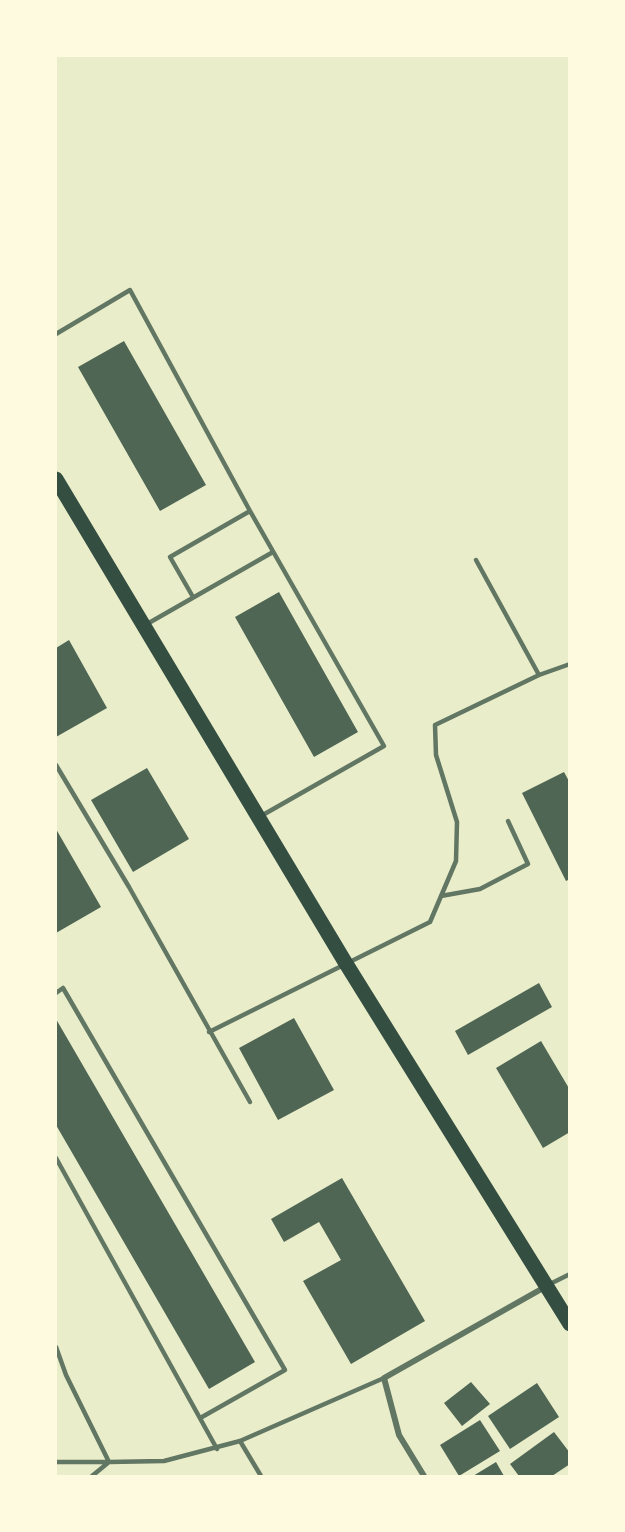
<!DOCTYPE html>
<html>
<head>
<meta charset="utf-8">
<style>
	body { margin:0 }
	#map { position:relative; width:625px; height:1532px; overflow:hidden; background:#e9edc9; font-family:"Fira Sans Condensed",sans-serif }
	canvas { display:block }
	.frame { position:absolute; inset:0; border:57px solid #fefae0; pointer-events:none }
</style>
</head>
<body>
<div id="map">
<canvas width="625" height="1532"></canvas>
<div class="frame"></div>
</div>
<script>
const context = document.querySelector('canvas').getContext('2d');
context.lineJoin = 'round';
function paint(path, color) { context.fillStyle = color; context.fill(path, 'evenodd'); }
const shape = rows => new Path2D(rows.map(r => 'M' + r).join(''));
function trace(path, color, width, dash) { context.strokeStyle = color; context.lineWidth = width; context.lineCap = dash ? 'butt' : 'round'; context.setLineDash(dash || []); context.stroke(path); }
paint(shape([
	[124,341,206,485,160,511,78,367],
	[279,592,358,732,314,757,235,617],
	[69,640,107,708,56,737,56,648],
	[147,768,189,839,133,872,91,800],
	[564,772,570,783,570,879,566,881,522,793],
	[56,829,101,907,56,933],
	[539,983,552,1007,468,1055,455,1031],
	[294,1018,334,1090,278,1120,239,1048],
	[56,1019,255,1362,209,1389,56,1125],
	[541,1041,570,1090,570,1132,543,1148,496,1068],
	[342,1178,425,1321,351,1364,303,1281,341,1260,319,1222,284,1242,271,1219],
	[471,1382,490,1404,462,1426,444,1403],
	[537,1383,559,1417,510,1449,488,1416],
	[480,1420,500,1451,459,1476,440,1445],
	[554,1432,570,1453,570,1464,552,1476,519,1476,510,1464],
	[496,1462,504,1476,473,1476]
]), '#4f6655');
trace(shape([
	[56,334,130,290,250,511,384,746,261,816],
	[476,560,539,675],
	[193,597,170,557,250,511],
	[147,624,273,552],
	[56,765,129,887,250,1102],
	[441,896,480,889,528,864,508,821],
	[56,993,63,988,285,1370,202,1417],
	[209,1032,430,922,456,861,457,822,436,755,435,725,539,675,570,664],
	[56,1158,217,1449],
	[548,1285,570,1274],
	[56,1347,66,1375,109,1462,56,1462],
	[240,1441,261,1476],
	[92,1476,109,1462,164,1461,240,1441,384,1378]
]), '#617663', 4.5);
trace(shape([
	[424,1476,399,1435,384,1378,545,1287]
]), '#617663', 6);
trace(shape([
	[56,479,345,962,570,1324]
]), '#344e41', 15);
</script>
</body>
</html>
